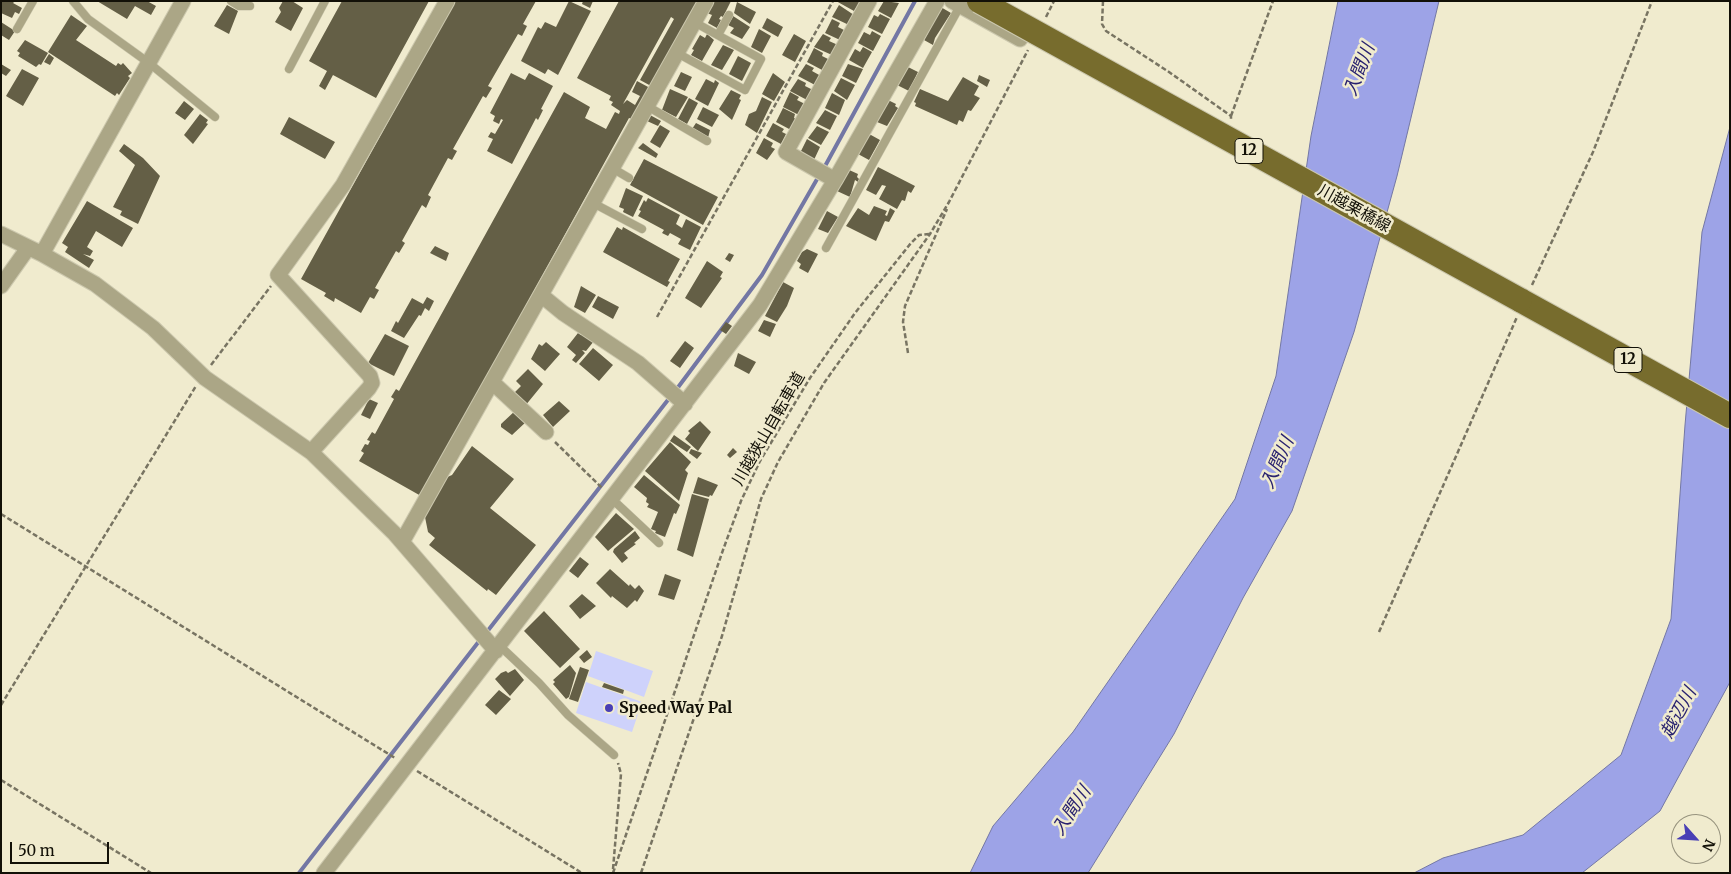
<!DOCTYPE html>
<html>
<head>
<meta charset="utf-8">
<style>
	body { margin:0 }
	#map { position:relative; width:1731px; height:874px; overflow:hidden; background:#f0ebce; font-family:Merriweather,serif }
	canvas { display:block }
	.frame { position:absolute; inset:0; border:2px solid #121007; pointer-events:none }
	.north { position:absolute; left:1671px; top:814px; width:50px; height:50px; box-sizing:border-box; background:#f0ebce; border:1px solid #97937e; border-radius:50%; rotate:116deg; font-size:14px; font-weight:700; line-height:20px; text-align:center; color:#121007 }
	.north::after { content:''; display:block; margin:auto; width:18px; height:22px; background:#493fb5; clip-path:polygon(50% 0,100% 100%,50% 72%,0 100%) }
	.scale { position:absolute; left:10px; top:842px; width:99px; height:22px; box-sizing:border-box; border:2px solid #121007; border-top:0; padding-left:6px; font-size:15px; line-height:18px; white-space:nowrap; color:#121007; -webkit-text-stroke:4px #f0ebce; paint-order:stroke }
</style>
</head>
<body>
<div id="map">
<canvas width="1731" height="874"></canvas>
<div class="frame"></div>
<div class="north">N</div>
<div class="scale">50 m</div>
</div>
<script>
const context = document.querySelector('canvas').getContext('2d');
context.lineJoin = 'round';
function paint(path, color) { context.fillStyle = color; context.fill(path, 'evenodd'); }
const shape = rows => new Path2D(rows.map(r => 'M' + r).join(''));
function trace(path, color, width, dash) { context.strokeStyle = color; context.lineWidth = width; context.lineCap = dash ? 'butt' : 'round'; context.setLineDash(dash || []); context.stroke(path); }
function write(font, color, halo, rows, align = 'center') {
  context.font = font + ' Merriweather,"Noto Sans JP",serif'; context.lineWidth = 5; context.setLineDash([]); context.textBaseline = 'middle'; context.strokeStyle = halo; context.fillStyle = color; for (const [text, x, y, turn = 0] of rows) {
    context.save(); context.translate(x, y); context.rotate((+turn || 0) * Math.PI / 180); context.textAlign = isNaN(turn) ? turn : align; if (halo) context.strokeText(text, 0, 0); context.fillText(text, 0, 0); context.restore();
  }
}
paint(shape([
	[596,651,653,671,644,697,588,676],
	[586,682,642,702,632,732,576,713]
]), '#ced2fb');
const water = shape([
	[1338,1,1439,1,1397,176,1354,332,1292,511,1243,598,1174,734,1088,873,970,873,993,826,1073,732,1235,499,1276,376,1311,136,1338,1],
	[1730,127,1730,682,1660,811,1582,873,1414,873,1443,858,1523,835,1621,755,1671,619,1685,425,1702,232,1730,127]
]);
paint(water, '#9da3e7');
trace(water, '#7377a4', 1);
trace(shape([
	[824,168,915,1],
	[676,390,762,275,820,174],
	[486,633,671,396],
	[299,873,480,640]
]), '#7377a4', 4);
paint(shape([
	[1,1,15,1,13,3,22,8,19,14,15,12,12,18,1,13],
	[97,1,147,1,156,6,151,15,135,6,127,19],
	[283,1,292,1,303,8,291,31,275,22,281,12,279,8],
	[342,1,429,1,376,98,333,75,325,90,319,86,327,71,309,61],
	[455,1,536,1,523,24,527,26,522,36,518,34,488,86,492,88,486,98,483,96,453,149,457,151,452,160,448,158,428,195,431,197,426,208,422,205,402,241,405,243,399,253,396,251,375,288,379,290,374,299,370,297,361,313,335,298,334,302,324,296,326,293,301,279],
	[569,1,591,11,558,75,548,69,545,74,521,61,538,27,541,29,545,22,556,27],
	[583,1,593,1,590,8,582,4],
	[619,1,697,1,651,86,640,80,674,19,671,17,623,104,627,100,635,105,640,96,632,92,637,81,650,88,632,119,629,118,421,496,359,461,364,453,361,451,365,444,368,445,370,441,367,440,372,432,375,434,394,399,391,397,396,389,399,391,564,92,590,107,585,118,606,129,615,112,619,114,620,111,611,105,613,102,609,100,611,96,577,78],
	[712,1,731,1,723,17,721,16,719,19,721,20,717,28,708,23,712,15,707,13],
	[836,1,861,1,854,11],
	[884,1,899,3,891,18,878,11],
	[737,2,756,12,750,24,734,13],
	[227,5,238,11,229,34,214,26],
	[839,5,854,15,849,25,832,17],
	[939,6,951,13,935,38,933,45,924,40,928,33,925,32],
	[880,14,890,19,882,34,868,27,874,15,878,17],
	[71,15,87,26,76,40,116,66,118,63,121,65,123,63,132,73,128,76,130,78,119,95,117,93,115,96,48,52],
	[733,16,750,27,742,39,730,33,734,28,728,25],
	[767,18,783,27,778,37,762,28],
	[832,19,840,23,838,27,846,31,840,40,825,33],
	[1,22,15,31,9,40,1,35],
	[759,29,771,36,762,53,751,47],
	[872,31,881,36,873,51,858,43,864,32,870,35],
	[707,34,714,40,702,61,691,55,694,50,692,49,700,35,705,38],
	[794,34,806,41,795,62,782,55],
	[823,34,831,38,829,41,838,45,832,55,814,47],
	[25,40,48,53,41,65,39,64,36,67,18,56,20,53,17,51],
	[723,45,734,50,722,70,711,65],
	[863,47,872,52,863,68,849,60,855,49,860,52],
	[814,48,823,53,822,56,830,60,824,71,807,62],
	[49,54,54,58,50,65,44,62],
	[738,56,751,63,742,81,729,74],
	[1,64,11,70,6,76,1,73],
	[806,64,814,68,812,71,821,76,815,85,798,76],
	[848,64,863,69,856,83,842,76],
	[904,65,918,72,909,91,897,85],
	[22,69,39,78,23,106,6,96],
	[681,72,692,77,685,91,674,86],
	[511,73,525,80,529,73,553,86,541,109,543,110,538,120,536,118,512,164,487,151,493,139,488,137,491,132,495,134,503,120,501,119,499,124,493,121,495,116,490,113],
	[773,73,785,82,774,101,762,94],
	[979,75,990,80,987,87,977,81],
	[963,77,979,86,974,95,980,98,971,111,968,110,963,122,959,120,957,125,915,106,916,103,914,102,920,89,948,101],
	[841,78,855,85,847,100,834,91],
	[706,79,714,83,715,80,719,83,708,106,695,99],
	[798,79,806,83,805,86,813,90,807,100,790,91],
	[670,89,688,97,676,117,662,110],
	[731,90,741,95,739,99,741,100,732,120,719,109],
	[790,92,799,97,797,100,805,104,799,115,783,107],
	[832,93,845,100,839,115,825,108],
	[762,97,772,102,757,133,745,125,749,114,756,111],
	[689,98,698,103,687,124,678,119],
	[888,100,896,104,895,106,898,108,887,126,877,122],
	[184,101,194,109,185,120,175,113],
	[703,107,719,115,712,127,697,119],
	[783,108,795,114,794,118,796,119,791,130,776,122],
	[825,110,837,116,830,130,816,123],
	[200,114,208,120,206,123,208,124,193,144,184,135],
	[650,115,661,121,658,126,647,121],
	[289,117,335,142,325,159,280,134],
	[696,123,710,130,708,138,692,129],
	[773,123,784,129,782,132,786,134,781,144,766,136],
	[660,125,670,131,660,148,650,142],
	[817,126,829,132,821,145,808,138],
	[871,135,880,140,869,160,858,154,868,136],
	[764,138,773,143,771,147,775,149,767,160,756,153],
	[807,139,820,147,813,162,800,153],
	[643,143,658,154,656,158,638,148],
	[124,144,143,158,160,176,138,224,120,215,122,211,113,207,135,165,119,151],
	[644,159,718,197,703,225,630,185],
	[878,167,915,186,911,193,908,191,905,201,902,200,897,209,879,199,886,186,882,185,876,195,866,190],
	[847,169,858,174,857,177,859,179,858,182,855,180,850,197,837,191],
	[626,188,643,196,633,217,623,212,624,209,619,207],
	[648,198,680,215,676,224,682,228,686,219,701,227,690,250,678,244,681,239,670,233,668,236,662,233,664,230,638,216,641,211,639,210,644,200,646,202],
	[87,201,133,228,122,247,96,231,87,247,93,251,90,256,83,254,94,260,89,268,65,252,68,247,62,243],
	[874,206,887,211,885,215,887,216,890,208,895,211,889,222,885,221,884,223,876,241,846,226,858,208,869,215],
	[827,211,838,217,828,233,818,229],
	[617,227,622,230,623,227,680,259,668,281,670,282,667,287,603,252],
	[435,246,449,253,446,261,430,253],
	[807,249,818,254,808,273,799,268,801,264,797,261,802,252],
	[729,253,734,255,730,262,725,259],
	[707,261,723,272,720,277,722,278,701,308,685,298],
	[783,282,794,288,787,306,777,322,765,316],
	[581,286,596,295,585,313,574,307],
	[598,296,619,307,613,319,592,307],
	[427,297,434,301,429,311,425,308,421,316,419,315,404,338,391,331,396,321,398,323,412,298,423,304],
	[764,320,776,324,770,337,758,331],
	[726,322,732,326,726,334,720,330],
	[578,333,581,335,583,333,594,341,586,351,582,350,585,353,576,363,572,360,576,355,567,347],
	[385,334,409,346,394,376,368,363],
	[685,341,694,348,680,368,670,361],
	[546,342,560,354,545,371,531,359,539,344,542,346],
	[593,348,613,365,599,381,579,364],
	[738,353,756,362,749,374,734,366],
	[528,369,543,384,525,406,514,393,521,386,516,381],
	[369,399,378,403,370,419,361,415],
	[559,401,570,411,553,427,543,415],
	[516,410,527,421,512,435,501,427,501,424],
	[700,421,711,432,698,451,685,439,690,433,688,431],
	[674,435,691,447,687,452,670,441],
	[670,442,691,462,685,470,688,473,679,501,645,471],
	[472,446,514,479,490,508,536,545,496,595,488,589,487,591,429,545,435,538,428,532,425,517,445,478,452,475],
	[733,448,737,452,730,458,727,455],
	[691,449,702,453,697,459,689,453],
	[644,475,680,505,676,514,674,513,665,537,655,533,656,531,651,529,658,512,647,507,649,504,646,502,647,498,634,487],
	[698,477,718,485,712,496,710,495,709,497,693,493],
	[692,494,709,499,693,557,677,550],
	[616,513,634,529,608,551,595,537],
	[635,531,640,538,634,543,636,544,624,553,628,558,622,563,613,552,614,549],
	[580,557,589,564,578,578,569,571],
	[610,569,629,586,630,584,635,589,639,585,644,591,637,602,635,600,627,608,612,596,611,598,596,583],
	[665,574,681,580,674,600,658,595],
	[582,594,596,606,580,619,569,606],
	[544,611,580,649,560,668,524,631],
	[587,650,592,657,584,663,579,657],
	[570,665,576,673,569,697,566,699,553,684,555,682,553,680],
	[580,667,589,670,578,702,569,699],
	[515,669,524,680,510,696,495,679,501,673,506,671,508,673],
	[604,683,624,690,623,694,602,687],
	[499,690,511,699,496,715,485,705]
]), '#645f46');
const service = shape([
	[73,1,88,19,149,63,215,117],
	[231,1,239,6,250,6],
	[17,29,33,1],
	[718,35,729,15],
	[677,53,745,90,761,59,694,22],
	[289,69,325,1],
	[647,106,707,141],
	[612,168,629,178],
	[593,203,642,229],
	[826,248,960,6],
	[612,499,659,543],
	[500,646,539,683,568,715,614,755]
]);
const minor = shape([
	[952,1,1020,39],
	[835,180,786,152,869,1],
	[1,234,42,254,95,284,153,328,205,378,311,452,395,534,496,651],
	[42,254,183,1],
	[1,286,28,248],
	[541,295,563,313,638,363,685,404],
	[492,382,546,432],
	[311,452,369,388,372,383,370,376,278,275,343,185,447,1],
	[402,542,706,1],
	[324,873,760,305,835,180,937,1]
]);
const primary = shape([
	[1520,300,1730,416]
]);
trace(service, '#ccc8ae', 9);
trace(minor, '#ccc8ae', 17);
trace(primary, '#ccc8ae', 26);
trace(shape([
	[1103,1,1102,24,1106,31,1169,72,1231,116,1231,119],
	[1046,17,1054,1],
	[1231,116,1273,1],
	[1532,285,1593,152,1652,1],
	[657,317,833,1],
	[908,353,903,322,905,306,947,209],
	[211,365,271,286],
	[555,442,603,489],
	[1,514,395,758],
	[1379,632,1517,317],
	[1,705,196,386],
	[417,771,582,873],
	[1,780,151,873],
	[613,869,621,774,618,763],
	[613,873,723,550,741,501,760,461,810,378,855,313,911,243,919,235,929,234],
	[641,873,722,636,761,499,778,462,824,383,930,234,949,202,1028,50]
]), '#787462', 2.5, [5, 2.5]);
trace(service, '#aba686', 8);
trace(minor, '#aba686', 15);
trace(primary, '#776c2d', 24);
const primaryBridge = shape([
	[979,1,1520,300]
]);
trace(primaryBridge, '#ccc8ae', 26, []);
trace(primaryBridge, '#776c2d', 24);
for (const [x, y, r, color] of [
	[609,708,5,"#493fb5"]
]) { const dot = new Path2D(); dot.arc(x, y, r, 0, 2 * Math.PI); context.fillStyle = color; context.fill(dot); trace(dot, '#f0ebce', 2); }
for (const [x, y, w] of [
	[1249,151,28],
	[1628,360,28]
]) { const box = new Path2D(); box.roundRect(x - w / 2, y - 12.5, w, 25, 4); context.fillStyle = '#f0ebce'; context.fill(box); trace(box, '#121007', 1); }
write('bold 15px', '#121007', null, [
	["12",1249,151],
	["12",1628,360]
]);
write('16px', '#121007', '#f0ebce', [
	["川越栗橋線",1354,209,29],
	["川越狭山自転車道",769,429,-60]
]);
write('bold 16px', '#121007', '#f0ebce', [
	["Speed Way Pal",619,708]
], 'left');
write('italic 18px', '#292270', '#f0ebce', [
	["入間川",1360,70,-69],
	["入間川",1278,463,-66],
	["越辺川",1679,713,-62],
	["入間川",1072,811,-57]
]);
</script>
</body>
</html>
